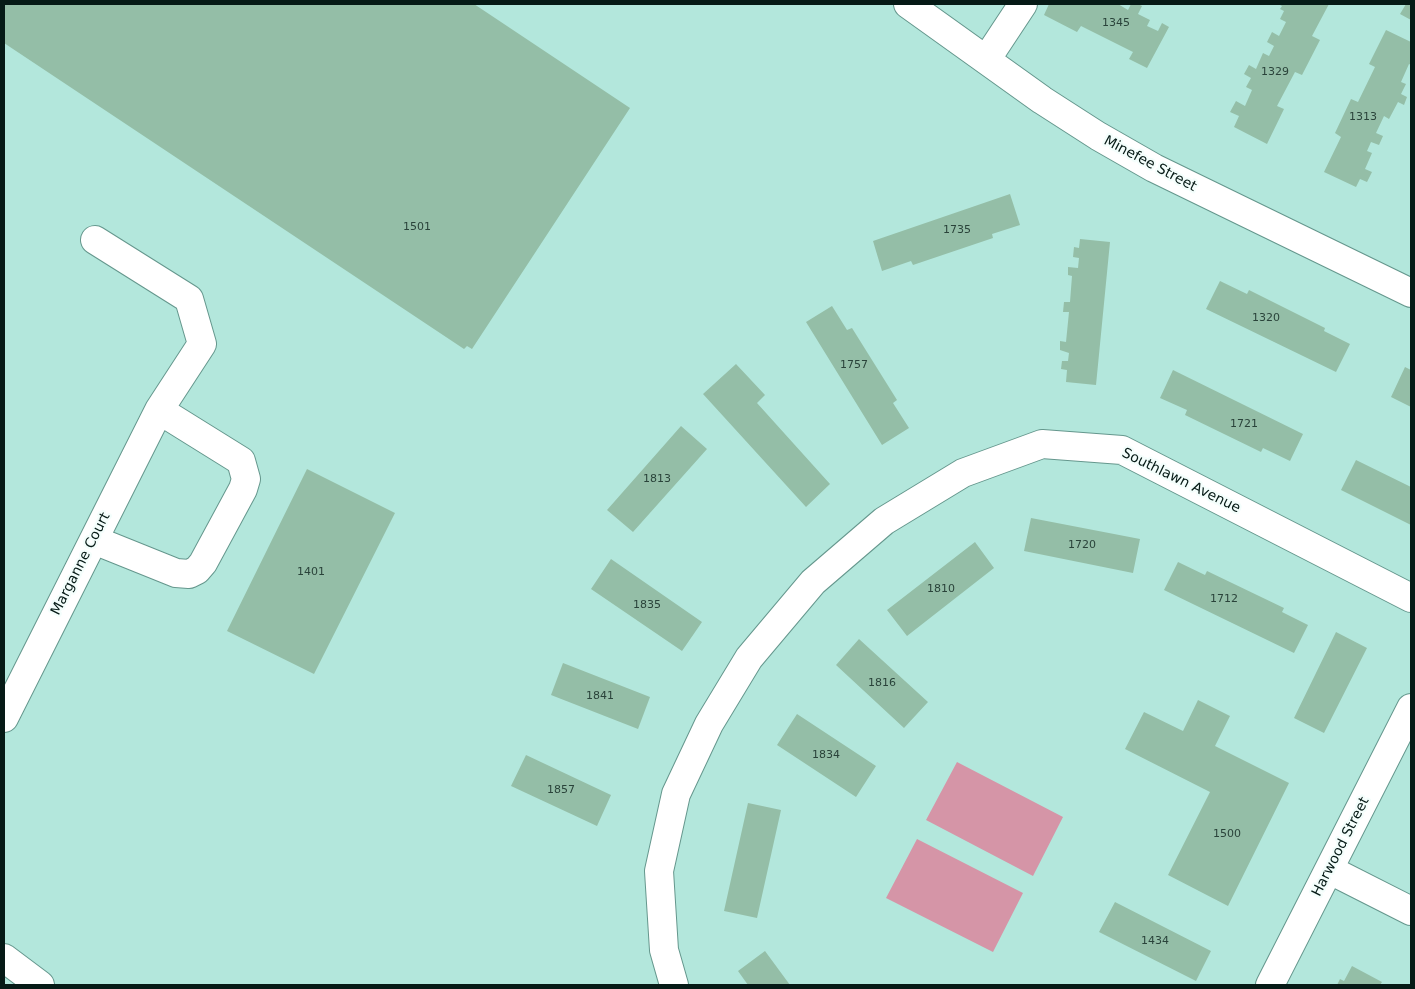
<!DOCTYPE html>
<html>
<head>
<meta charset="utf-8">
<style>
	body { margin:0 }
	#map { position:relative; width:1415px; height:989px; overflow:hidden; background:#b3e7dc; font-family:"DejaVu Sans",sans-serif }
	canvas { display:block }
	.frame { position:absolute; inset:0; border:5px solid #061a16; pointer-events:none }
</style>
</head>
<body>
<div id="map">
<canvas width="1415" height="989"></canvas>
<div class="frame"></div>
</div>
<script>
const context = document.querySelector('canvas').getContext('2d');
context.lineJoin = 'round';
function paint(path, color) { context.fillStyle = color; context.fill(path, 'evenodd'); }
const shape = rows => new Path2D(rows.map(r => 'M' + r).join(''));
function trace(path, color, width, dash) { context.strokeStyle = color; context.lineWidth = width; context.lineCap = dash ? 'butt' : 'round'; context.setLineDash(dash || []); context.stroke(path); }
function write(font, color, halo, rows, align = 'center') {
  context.font = font + ' "DejaVu Sans",sans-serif'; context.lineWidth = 4.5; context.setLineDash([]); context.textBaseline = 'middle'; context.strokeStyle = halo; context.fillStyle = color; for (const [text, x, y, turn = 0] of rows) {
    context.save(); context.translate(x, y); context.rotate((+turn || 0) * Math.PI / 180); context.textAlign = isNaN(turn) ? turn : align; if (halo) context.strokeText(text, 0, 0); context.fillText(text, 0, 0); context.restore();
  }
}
paint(shape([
	[957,762,1063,817,1033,876,926,820],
	[917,839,1023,893,993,952,886,898]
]), '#d595a7');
paint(shape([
	[4,4,474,4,630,108,472,349,467,346,464,349,4,43],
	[1049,4,1118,4,1128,10,1131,4,1138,4,1142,6,1138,14,1150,20,1147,26,1158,31,1162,23,1169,27,1147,68,1129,59,1133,52,1081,26,1077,32,1044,15],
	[1278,4,1329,4,1312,36,1320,40,1302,75,1295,72,1277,106,1284,109,1267,144,1234,127,1239,116,1230,112,1236,101,1245,106,1252,90,1246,87,1251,78,1244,74,1249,65,1256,69,1263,53,1269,56,1274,46,1267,42,1272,32,1279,36,1286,22,1280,19,1284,11,1280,9,1282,6],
	[1406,4,1411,4,1411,20,1400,14],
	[1386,30,1411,42,1411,65,1409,64,1401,82,1406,84,1401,94,1407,97,1404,105,1398,102,1389,119,1384,116,1376,133,1383,136,1379,145,1371,142,1367,151,1372,153,1365,169,1372,172,1367,182,1360,179,1356,187,1324,172,1341,137,1335,133,1351,99,1358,102,1375,67,1369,64],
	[1010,194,1020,225,992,234,993,238,913,265,911,261,882,271,873,241],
	[1080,239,1110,242,1096,385,1066,382,1067,370,1061,369,1062,361,1068,361,1069,353,1060,350,1060,341,1066,342,1069,312,1063,312,1064,302,1070,302,1072,276,1068,275,1068,267,1078,268,1079,258,1073,257,1074,247,1079,248],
	[1220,281,1247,294,1249,290,1325,328,1324,331,1350,344,1336,372,1206,309],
	[832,306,847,330,852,328,897,400,893,403,909,428,882,445,806,322],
	[736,364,765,395,757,403,830,484,806,507,703,394],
	[1405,367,1411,370,1411,407,1391,397],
	[1173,370,1303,434,1290,461,1263,448,1261,452,1185,415,1187,410,1160,398],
	[681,426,707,449,633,532,607,510],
	[1356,460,1411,487,1411,525,1341,490],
	[307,469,395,513,314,674,227,631],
	[1031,518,1140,539,1133,573,1024,551],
	[975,542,994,568,907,636,887,610],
	[611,559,702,622,682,651,591,589],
	[1178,562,1205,575,1207,571,1284,608,1282,612,1308,625,1294,653,1164,590],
	[1336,632,1367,648,1324,733,1294,718],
	[859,639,928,702,904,728,836,665],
	[563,663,650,697,638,729,551,695],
	[1198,700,1230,716,1215,746,1289,783,1228,906,1168,875,1210,792,1125,749,1144,712,1183,731],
	[797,714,876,766,856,797,777,745],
	[526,755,611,795,597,826,511,786],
	[748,803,781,810,757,918,724,911],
	[1115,902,1211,951,1196,981,1099,932],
	[765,951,790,985,748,985,738,971],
	[1352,966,1382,982,1380,985,1337,985,1340,979,1344,981]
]), '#94bea7');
const minor = shape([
	[908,4,1042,100,1098,136,1154,168,1411,293],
	[986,60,1023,4],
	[94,540,176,573,189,574,197,570,203,563,243,489,246,479,241,461,159,410],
	[4,718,159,410,202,344,189,299,95,240],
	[1330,870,1411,911],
	[4,958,40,985],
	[674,985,664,950,659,871,676,794,709,724,749,658,813,582,884,521,963,473,1042,444,1122,450,1411,598],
	[1270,985,1411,708]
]);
trace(minor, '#65978d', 30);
trace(minor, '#fff', 28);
write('11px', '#2a433a', null, [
	["1345",1116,23],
	["1329",1275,72],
	["1313",1363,117],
	["1501",417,227],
	["1735",957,230],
	["1320",1266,318],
	["1757",854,365],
	["1721",1244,424],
	["1813",657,479],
	["1720",1082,545],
	["1401",311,572],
	["1810",941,589],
	["1712",1224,599],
	["1835",647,605],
	["1816",882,683],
	["1841",600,696],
	["1834",826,755],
	["1857",561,790],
	["1500",1227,834],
	["1434",1155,941]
]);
write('14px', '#061a16', '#f4fefc', [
	["Minefee Street",1150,164,28],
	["Southlawn Avenue",1181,481,26],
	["Marganne Court",81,564,-63],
	["Harwood Street",1341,847,-63]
]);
</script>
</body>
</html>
